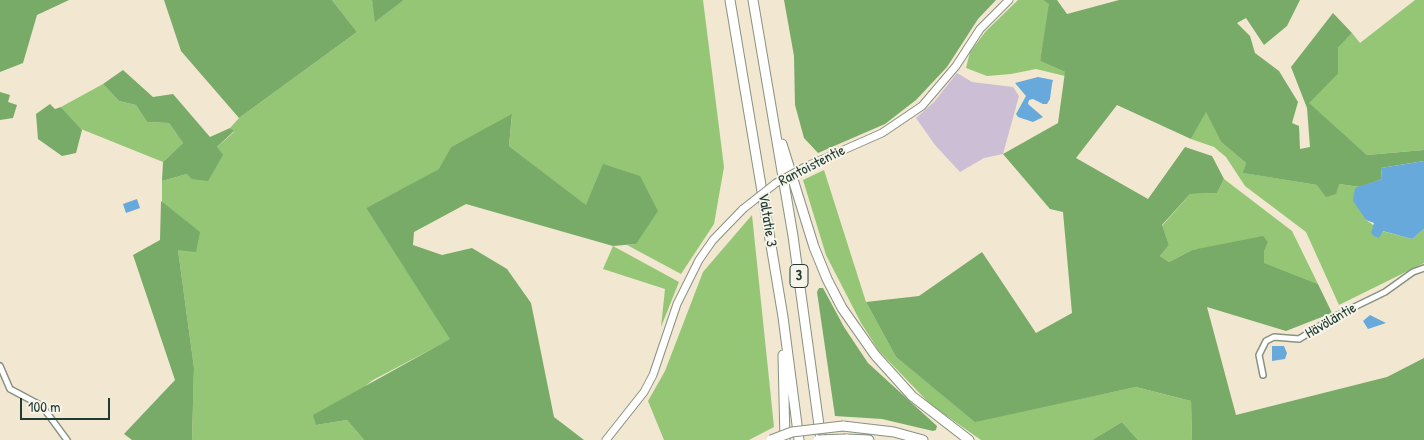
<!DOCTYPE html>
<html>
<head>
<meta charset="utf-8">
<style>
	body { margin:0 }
	#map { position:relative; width:1424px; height:440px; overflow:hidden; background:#f2e7d0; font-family:"Patrick Hand",sans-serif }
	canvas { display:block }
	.scale { position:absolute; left:20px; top:398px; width:90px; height:22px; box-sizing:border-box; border:2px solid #1f3d34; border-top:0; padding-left:6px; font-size:15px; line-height:18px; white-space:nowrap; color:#1f3d34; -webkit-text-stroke:4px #f7f3e8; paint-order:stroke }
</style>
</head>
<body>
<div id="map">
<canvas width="1424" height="440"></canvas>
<div class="scale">100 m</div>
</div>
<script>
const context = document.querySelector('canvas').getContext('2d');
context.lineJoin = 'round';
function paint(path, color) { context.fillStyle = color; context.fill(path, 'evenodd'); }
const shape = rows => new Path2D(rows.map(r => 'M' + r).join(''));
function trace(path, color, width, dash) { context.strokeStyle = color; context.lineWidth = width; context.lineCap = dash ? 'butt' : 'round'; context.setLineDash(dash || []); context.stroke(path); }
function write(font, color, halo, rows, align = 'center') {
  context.font = font + ' "Patrick Hand",sans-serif'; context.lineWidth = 4; context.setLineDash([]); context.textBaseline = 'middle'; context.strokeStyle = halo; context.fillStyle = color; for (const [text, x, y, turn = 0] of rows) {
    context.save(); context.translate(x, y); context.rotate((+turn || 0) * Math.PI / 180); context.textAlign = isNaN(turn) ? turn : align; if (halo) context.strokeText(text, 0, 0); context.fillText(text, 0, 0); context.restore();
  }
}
paint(shape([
	[957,73,972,82,1013,87,1019,96,1003,154,984,158,960,172,935,145,916,118,934,102]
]), '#ccbed4');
paint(shape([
	[332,0,372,0,376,21,404,0,703,0,724,167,714,224,681,274,627,245,636,244,509,146,512,115,451,147,440,169,366,208,451,339,373,380,316,425,347,420,364,440,192,440,194,368,178,250,162,201,162,181,187,174,234,132,230,128,239,118,357,32],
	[1018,0,1043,0,1050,4,1040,61,1065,72,1065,76,1036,69,1011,74,987,76,966,68,970,52,986,31],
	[1415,0,1424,0,1424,150,1367,155,1308,103,1338,74,1338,48,1352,33,1360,43],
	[103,84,119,101,136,105,147,122,169,123,183,143,163,162,81,129,61,107],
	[1206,111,1221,142,1246,163,1244,173,1317,185,1339,184,1360,187,1357,205,1366,220,1382,231,1412,239,1424,229,1424,263,1339,305,1306,232,1245,186,1226,157,1214,147,1191,139],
	[824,170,866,302,896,357,975,421,1136,387,1191,401,1192,440,1138,440,1122,422,1092,440,981,440,931,405,879,351,861,323,826,255,803,180],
	[1224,179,1292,231,1318,284,1263,263,1264,252,1268,242,1192,250,1169,262,1160,256,1169,245,1162,226,1190,194,1217,193],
	[752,215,774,427,749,440,664,440,648,401,665,371,703,272],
	[613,246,679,282,661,327,665,289,603,269]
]), '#94c676');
paint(shape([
	[0,0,69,0,37,15,23,63,0,72],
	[164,0,332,0,357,32,239,118,181,51],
	[372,0,404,0,375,22],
	[784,0,996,0,978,19,947,67,916,100,885,124,818,153,804,138,795,105,794,56],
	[1043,0,1057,0,1067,14,1119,0,1300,0,1287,26,1264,45,1246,18,1237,23,1250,36,1255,53,1279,71,1298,102,1292,123,1299,126,1300,149,1310,147,1307,108,1291,67,1333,13,1352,33,1338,48,1338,74,1309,103,1367,155,1424,150,1424,161,1381,168,1382,179,1360,187,1339,184,1336,194,1326,197,1317,185,1243,173,1246,163,1221,142,1206,112,1191,139,1117,105,1076,158,1148,199,1185,147,1212,156,1224,179,1217,193,1190,194,1162,225,1169,245,1160,256,1169,262,1192,250,1263,236,1268,242,1264,252,1264,263,1318,284,1332,313,1286,331,1207,307,1236,415,1387,377,1424,358,1424,440,1192,440,1191,401,1136,387,975,422,896,357,866,302,919,296,982,252,1036,333,1072,313,1063,212,1050,209,1003,154,1058,123,1065,72,1040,61,1049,4],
	[123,70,153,97,173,94,210,137,230,128,234,131,217,147,223,155,208,181,192,179,187,174,162,181,163,162,183,143,169,123,147,122,136,105,119,101,103,84],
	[0,92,10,95,8,102,17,105,13,118,0,120],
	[50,104,55,109,61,107,82,130,76,153,62,156,38,139,36,114],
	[512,114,509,146,586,205,603,164,640,176,658,211,636,244,613,246,466,204,414,232,413,245,442,255,472,248,507,269,531,303,554,417,584,440,364,440,347,420,316,425,313,415,450,339,366,208,439,169,451,147],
	[161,201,200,232,196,252,178,250,194,368,192,440,132,440,124,434,175,380,133,255,160,240],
	[819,288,823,288,844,327,868,363,937,426,936,430,933,431,882,419,835,416,817,292],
	[1122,422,1138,440,1092,440]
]), '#77ab67');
paint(shape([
	[1038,77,1053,80,1052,84,1050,99,1047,104,1043,104,1033,99,1029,100,1028,104,1043,117,1033,122,1018,117,1016,114,1026,96,1015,83],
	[1424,161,1424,229,1412,239,1383,231,1379,238,1374,236,1371,233,1374,223,1366,220,1353,201,1355,188,1382,179,1381,168],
	[137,199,140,208,126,213,123,204],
	[1370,315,1386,323,1368,329,1363,321],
	[1272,346,1284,346,1287,353,1285,359,1272,361]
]), '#68a9dc');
const street = shape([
	[0,366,10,389,42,406,67,440],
	[1263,375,1259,355,1266,341,1274,337,1299,339,1338,315,1385,292,1413,272,1424,268]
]);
const secondary = shape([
	[805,167,882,133,922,106,956,66,980,29,1009,0],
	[606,440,644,392,653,375,677,304,699,260,713,240,743,209]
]);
const highway = shape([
	[730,0,783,317,799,440],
	[753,0,793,236,821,440],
	[782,144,814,247,827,279,842,308,875,355,912,396,969,440],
	[783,355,785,440],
	[843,426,894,432,923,440],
	[846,439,869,440]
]);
trace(street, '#889282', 8);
trace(secondary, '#889282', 9);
trace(highway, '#889282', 11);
trace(street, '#fff', 5);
trace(secondary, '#fff', 7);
trace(highway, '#fff', 9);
const secondaryBridge = shape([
	[743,209,776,183,805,167]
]);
const highwayBridge = shape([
	[771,440,792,432,843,426],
	[818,440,846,439]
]);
trace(secondaryBridge, '#889282', 9, []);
trace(highwayBridge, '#889282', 11, []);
trace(secondaryBridge, '#fff', 7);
trace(highwayBridge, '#fff', 9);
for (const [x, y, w] of [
	[799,276,18]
]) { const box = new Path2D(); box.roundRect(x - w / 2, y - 11.5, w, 23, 4); context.fillStyle = '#f7f3e8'; context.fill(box); trace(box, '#1f3d34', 1); }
write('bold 14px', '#1f3d34', null, [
	["3",799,276]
]);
write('15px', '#1f3d34', '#f7f3e8', [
	["Rantoistentie",812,166,-27],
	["Valtatie 3",767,220,81],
	["Hävöläntie",1331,321,-30]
]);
</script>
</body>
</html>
